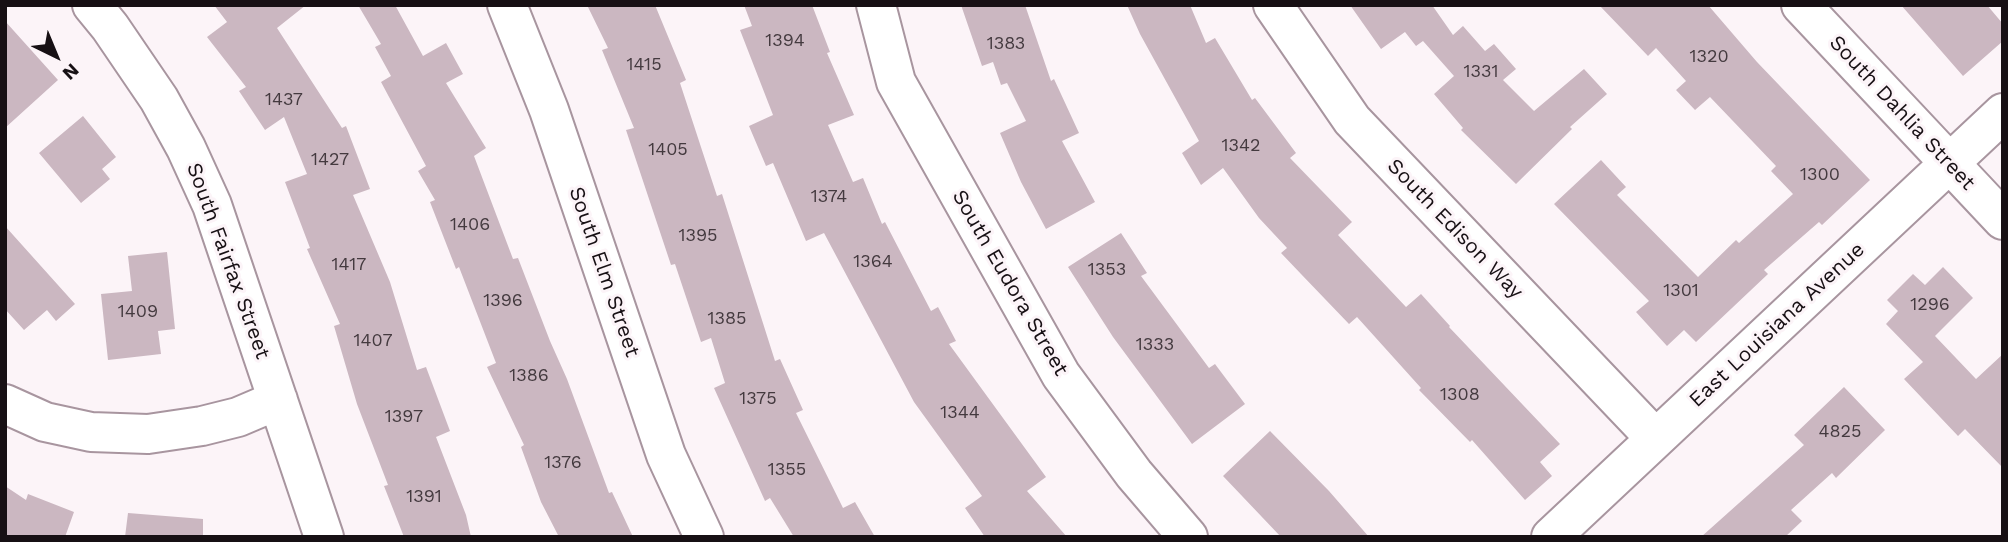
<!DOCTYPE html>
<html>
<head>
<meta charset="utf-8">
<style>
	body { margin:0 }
	#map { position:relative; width:2008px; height:542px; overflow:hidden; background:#fcf4f8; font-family:"Work Sans",sans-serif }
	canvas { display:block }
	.frame { position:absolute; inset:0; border:7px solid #171014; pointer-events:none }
	.north { position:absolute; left:21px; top:21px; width:70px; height:70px; -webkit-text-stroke:5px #fcf4f8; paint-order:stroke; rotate:137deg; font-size:19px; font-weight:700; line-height:28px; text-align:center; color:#171014 }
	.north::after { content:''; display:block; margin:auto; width:24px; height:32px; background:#171014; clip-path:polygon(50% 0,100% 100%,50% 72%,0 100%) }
</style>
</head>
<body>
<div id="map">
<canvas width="2008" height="542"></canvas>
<div class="frame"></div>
<div class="north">N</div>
</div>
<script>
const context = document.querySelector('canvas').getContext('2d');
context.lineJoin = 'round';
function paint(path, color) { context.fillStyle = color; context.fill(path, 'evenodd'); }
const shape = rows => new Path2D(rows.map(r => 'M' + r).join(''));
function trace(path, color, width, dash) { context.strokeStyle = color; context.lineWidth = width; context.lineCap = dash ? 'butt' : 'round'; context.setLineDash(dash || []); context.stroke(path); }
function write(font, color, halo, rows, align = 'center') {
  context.font = font + ' "Work Sans",sans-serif'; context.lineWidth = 6; context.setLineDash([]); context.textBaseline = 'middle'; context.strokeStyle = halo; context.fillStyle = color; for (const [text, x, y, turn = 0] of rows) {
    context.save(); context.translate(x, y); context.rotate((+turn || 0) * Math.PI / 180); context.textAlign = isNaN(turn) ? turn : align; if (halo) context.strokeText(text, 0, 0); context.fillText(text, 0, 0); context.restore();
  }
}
paint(shape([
	[214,5,306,5,277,28,342,128,346,126,370,189,353,195,390,282,417,370,426,367,450,431,436,437,466,515,471,537,404,537,384,486,388,485,357,404,334,326,340,324,307,249,310,248,285,182,307,174,284,117,265,130,239,91,246,87,207,37,227,22],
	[358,5,395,5,423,56,446,43,463,74,446,83,486,148,474,156,513,259,518,258,550,341,567,379,609,493,612,492,633,537,559,537,541,502,521,447,524,445,487,367,496,363,459,267,456,269,430,202,435,200,418,171,426,166,381,82,391,76,375,47,381,44],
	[587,5,655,5,686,80,680,83,717,196,722,194,775,361,780,359,803,410,796,413,843,508,855,502,875,537,794,537,770,498,765,501,714,388,725,383,711,338,701,342,675,264,671,265,626,130,634,128,602,50,608,48],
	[744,5,812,5,830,52,827,53,854,115,828,125,853,182,863,178,882,224,885,222,931,311,938,307,956,341,949,344,1046,477,1027,491,1067,537,985,537,965,508,982,496,914,402,824,233,806,241,773,163,766,166,749,126,773,115,740,30,752,26],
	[961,5,1025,5,1051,81,1054,79,1079,133,1062,141,1095,202,1046,229,1021,182,1000,133,1026,121,1007,83,1001,85,993,62,982,66],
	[1127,5,1190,5,1206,43,1215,38,1252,100,1255,98,1296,153,1290,158,1352,222,1338,235,1406,307,1421,294,1450,326,1449,327,1560,444,1540,462,1552,476,1525,500,1472,440,1470,442,1419,390,1421,388,1357,317,1349,324,1301,274,1281,253,1287,248,1259,218,1223,168,1201,185,1182,153,1199,141,1140,34],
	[1350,5,1432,5,1453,35,1463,26,1485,51,1494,44,1516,69,1503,80,1534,111,1584,69,1607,94,1570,127,1572,129,1516,184,1461,130,1463,128,1434,94,1454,76,1423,41,1416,46,1405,32,1381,49],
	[1599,5,1708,5,1757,62,1870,180,1822,225,1819,222,1764,270,1768,274,1696,342,1684,330,1667,346,1636,312,1649,301,1554,204,1601,160,1626,187,1617,195,1698,277,1736,240,1739,243,1793,194,1771,171,1776,166,1710,97,1695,110,1676,90,1686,81,1656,48,1648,56],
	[1901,5,1987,5,2003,24,2003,41,1963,76],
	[5,21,58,80,5,128],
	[83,116,116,157,102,169,110,179,81,203,39,153],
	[5,226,75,304,56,321,47,310,24,330,5,309],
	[1121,233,1147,273,1141,276,1209,368,1215,364,1245,404,1192,444,1113,337,1068,267],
	[167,252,175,329,158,331,161,354,108,360,101,294,132,291,128,256],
	[1943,267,1973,298,1935,336,1976,379,2003,354,2003,468,1965,429,1958,436,1904,379,1923,362,1886,324,1898,311,1887,300,1913,274,1925,285],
	[1844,387,1885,430,1836,478,1832,473,1791,510,1802,521,1785,537,1701,537,1804,445,1794,435],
	[1270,431,1329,491,1369,537,1281,537,1223,476],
	[5,486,26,500,28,494,74,512,65,537,5,537],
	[128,513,203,519,203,537,125,537]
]), '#cbb7c1');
const minor = shape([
	[92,5,110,27,159,99,186,148,212,205,324,537],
	[507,5,549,110,666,455,704,537],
	[876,5,896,82,1061,375,1134,474,1188,537],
	[1273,5,1352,120,1655,438],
	[1801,5,2003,220],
	[5,404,45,422,91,432,148,434,202,426,238,417,278,400],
	[1551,537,2003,113]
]);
trace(minor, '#a8959f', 42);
trace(minor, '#fff', 38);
write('18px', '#443a3f', null, [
	["1394",785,41],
	["1383",1006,44],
	["1320",1709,57],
	["1415",644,65],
	["1331",1481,72],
	["1437",284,100],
	["1342",1241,146],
	["1405",668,150],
	["1427",330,160],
	["1300",1820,175],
	["1374",829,197],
	["1406",470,225],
	["1395",698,236],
	["1364",873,262],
	["1417",349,265],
	["1353",1107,270],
	["1301",1681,291],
	["1396",503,301],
	["1296",1930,305],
	["1409",138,312],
	["1385",727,319],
	["1407",373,341],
	["1333",1155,345],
	["1386",529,376],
	["1308",1460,395],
	["1375",758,399],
	["1344",960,413],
	["1397",404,417],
	["4825",1840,432],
	["1376",563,463],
	["1355",787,470],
	["1391",424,497]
]);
write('21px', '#171014', '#fcf4f8', [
	["South Dahlia Street",1902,113,47],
	["South Edison Way",1455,229,46],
	["South Fairfax Street",228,261,70],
	["South Elm Street",604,272,71],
	["South Eudora Street",1010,283,60],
	["East Louisiana Avenue",1777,325,-43]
]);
</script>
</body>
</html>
